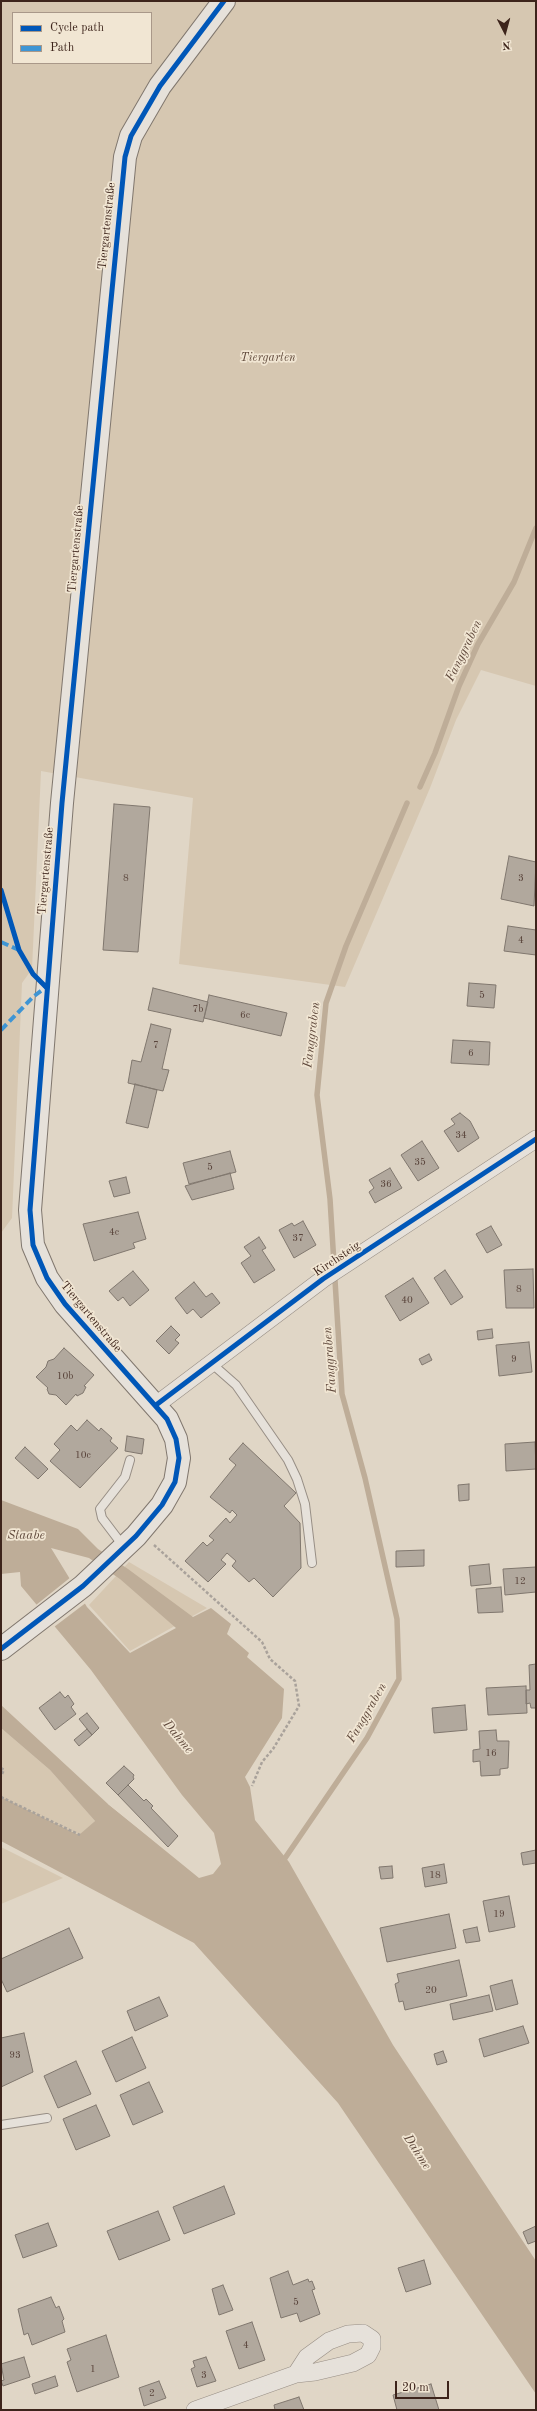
<!DOCTYPE html>
<html>
<head>
<meta charset="utf-8">
<style>
	body { margin:0 }
	#map { position:relative; width:537px; height:2411px; overflow:hidden; background:#e0d6c6; font-family:"Old Standard TT",serif }
	canvas { display:block }
	.frame { position:absolute; inset:0; border:2px solid #3d241b; pointer-events:none }
	.legend { position:absolute; left:12px; top:12px; width:140px; height:52px; box-sizing:border-box; background:#f1e6d3; border:1px solid #a99889; margin:0; padding:5px 7px; list-style:none; font-size:12px; color:#3d241b }
	.legend li { display:flex; align-items:center; gap:8px; height:20px }
	.legend b { width:20px; border:1px solid #a99889 }
	.north { position:absolute; left:485px; top:12px; width:40px; height:40px; -webkit-text-stroke:3px #f1e6d3; paint-order:stroke; rotate:174deg; font-size:11px; font-weight:700; line-height:16px; text-align:center; color:#3d241b }
	.north::after { content:''; display:block; margin:auto; width:14px; height:18px; background:#3d241b; clip-path:polygon(50% 0,100% 100%,50% 72%,0 100%) }
	.scale { position:absolute; left:395px; top:2381px; width:54px; height:18px; box-sizing:border-box; border:2px solid #3d241b; border-top:0; padding-left:5px; font-size:12px; line-height:14px; white-space:nowrap; color:#3d241b; -webkit-text-stroke:3px #f1e6d3; paint-order:stroke }
</style>
</head>
<body>
<div id="map">
<canvas width="537" height="2411"></canvas>
<div class="frame"></div>
<ul class="legend">
<li><b style="height:5px;background:#0057b8"></b>Cycle path</li>
<li><b style="height:5px;background:#3f95d4"></b>Path</li>
</ul>
<div class="north">N</div>
<div class="scale">20 m</div>
</div>
<script>
const context = document.querySelector('canvas').getContext('2d');
context.lineJoin = 'round';
function paint(path, color) { context.fillStyle = color; context.fill(path, 'evenodd'); }
const shape = rows => new Path2D(rows.map(r => 'M' + r).join(''));
function trace(path, color, width, dash) { context.strokeStyle = color; context.lineWidth = width; context.lineCap = dash ? 'butt' : 'round'; context.setLineDash(dash || []); context.stroke(path); }
function write(font, color, halo, rows, align = 'center') {
  context.font = font + ' "Old Standard TT",serif'; context.lineWidth = 3.5; context.setLineDash([]); context.textBaseline = 'middle'; context.strokeStyle = halo; context.fillStyle = color; for (const [text, x, y, turn = 0] of rows) {
    context.save(); context.translate(x, y); context.rotate((+turn || 0) * Math.PI / 180); context.textAlign = isNaN(turn) ? turn : align; if (halo) context.strokeText(text, 0, 0); context.fillText(text, 0, 0); context.restore();
  }
}
paint(shape([
	[1,1,536,1,536,686,481,670,456,720,430,788,345,987,179,964,193,798,41,771,32,969,22,983,12,1218,1,1233],
	[13,13,151,13,151,63,13,63],
	[129,1562,207,1608,130,1651,89,1605],
	[1,1728,50,1770,95,1821,80,1835,1,1797],
	[1,1847,63,1878,1,1904]
]), '#d6c7b1');
paint(shape([
	[1,1500,78,1529,98,1549,128,1569,193,1617,211,1608,231,1624,227,1634,249,1653,247,1657,284,1689,282,1718,245,1777,250,1787,255,1820,289,1862,393,2045,536,2261,536,2394,338,2103,194,1943,1,1841,1,1797,79,1835,95,1821,50,1770,1,1728,1,1705,108,1804,199,1878,213,1874,221,1864,214,1833,182,1795,91,1670,21,1586,20,1572,1,1574],
	[51,1548,89,1558,120,1579,176,1628,130,1653,87,1607]
]), '#bead98');
paint(shape([
	[71,1577,87,1602,54,1627,36,1605],
	[110,1802,174,1854,172,1855,108,1804]
]), '#e0d6c6');
trace(shape([
	[420,787,435,753,459,686,478,644,514,582,536,528],
	[281,1864,367,1738,399,1679,397,1619,365,1478,342,1394,330,1199,317,1095,326,1003,346,946,407,803]
]), '#bead98', 5.5);
const building = shape([
	[114,804,150,807,138,952,103,950,114,804],
	[509,856,536,862,534,906,501,899,509,856],
	[508,926,536,930,536,955,504,951,508,926],
	[469,983,496,985,494,1008,467,1006,469,983],
	[153,988,208,1002,203,1022,148,1010,153,988],
	[209,995,287,1013,281,1036,204,1018,209,995],
	[151,1024,171,1029,162,1069,169,1070,163,1091,128,1083,132,1060,141,1062,151,1024],
	[453,1040,490,1042,489,1065,451,1063,453,1040],
	[135,1084,157,1090,148,1128,126,1123,135,1084],
	[460,1113,470,1121,479,1138,458,1152,444,1131,455,1124,451,1119,460,1113],
	[422,1141,439,1168,418,1181,401,1155,422,1141],
	[230,1151,236,1172,189,1184,183,1163,230,1151],
	[390,1168,402,1188,375,1203,369,1192,374,1188,369,1180,390,1168],
	[230,1173,234,1189,192,1200,185,1186,230,1173],
	[126,1177,130,1193,114,1197,109,1181,126,1177],
	[138,1212,146,1239,133,1243,135,1248,94,1261,83,1224,138,1212],
	[303,1221,316,1245,294,1258,279,1230,292,1223,294,1226,303,1221],
	[491,1226,502,1245,487,1253,476,1234,491,1226],
	[259,1237,266,1248,262,1250,275,1270,254,1283,241,1263,251,1256,244,1247,259,1237],
	[533,1269,534,1308,506,1308,504,1270,533,1269],
	[445,1270,463,1297,451,1305,434,1278,445,1270],
	[133,1271,149,1290,130,1306,123,1297,118,1301,109,1291,133,1271],
	[413,1278,429,1303,400,1321,385,1296,413,1278],
	[194,1282,206,1297,212,1293,220,1303,201,1318,193,1309,187,1314,175,1298,194,1282],
	[171,1326,180,1335,175,1340,179,1343,169,1354,156,1341,171,1326],
	[492,1329,493,1338,478,1340,477,1331,492,1329],
	[529,1342,532,1372,499,1376,496,1345,529,1342],
	[64,1348,94,1375,84,1386,86,1387,83,1393,77,1396,76,1394,66,1405,56,1395,49,1394,47,1389,48,1388,36,1377,46,1367,48,1361,54,1359,64,1348],
	[429,1354,432,1360,422,1365,419,1359,429,1354],
	[87,1420,99,1431,101,1428,112,1438,110,1441,118,1448,80,1488,50,1461,60,1450,54,1444,71,1425,77,1431,87,1420],
	[127,1436,144,1439,142,1454,125,1451,127,1436],
	[535,1442,536,1469,506,1471,505,1444,535,1442],
	[243,1443,296,1493,284,1506,300,1523,301,1568,273,1597,254,1578,249,1582,232,1566,236,1561,227,1553,221,1560,226,1564,208,1582,185,1561,203,1542,207,1546,214,1540,209,1536,226,1518,230,1523,237,1515,232,1510,230,1513,210,1497,236,1465,229,1459,243,1443],
	[25,1447,48,1469,38,1479,15,1458,25,1447],
	[469,1484,469,1500,459,1501,458,1485,469,1484],
	[424,1550,424,1566,396,1567,396,1551,424,1550],
	[489,1564,491,1584,471,1586,469,1566,489,1564],
	[536,1567,536,1592,505,1595,503,1569,536,1567],
	[501,1587,503,1612,478,1613,476,1589,501,1587],
	[536,1664,536,1708,531,1708,530,1703,526,1704,526,1690,530,1690,529,1665,536,1664],
	[526,1686,527,1713,488,1715,486,1688,526,1686],
	[60,1692,65,1698,68,1695,74,1704,71,1707,76,1714,55,1730,39,1708,60,1692],
	[465,1705,467,1730,434,1733,432,1708,465,1705],
	[87,1713,99,1728,92,1735,79,1719,87,1713],
	[87,1729,92,1735,79,1746,74,1740,87,1729],
	[496,1730,497,1741,509,1741,508,1768,500,1769,500,1775,481,1776,480,1761,473,1762,473,1750,480,1749,479,1731,496,1730],
	[124,1766,134,1775,133,1777,134,1779,118,1795,106,1783,124,1766],
	[128,1785,144,1801,146,1799,153,1806,151,1808,178,1836,168,1847,118,1795,128,1785],
	[536,1850,536,1863,523,1865,521,1853,536,1850],
	[444,1864,447,1883,425,1887,422,1868,444,1864],
	[392,1866,393,1878,381,1879,379,1867,392,1866],
	[509,1896,515,1927,489,1932,483,1901,509,1896],
	[449,1914,456,1948,387,1962,380,1928,449,1914],
	[477,1927,480,1941,466,1943,463,1930,477,1927],
	[69,1928,83,1958,7,1992,1,1979,1,1959,69,1928],
	[459,1960,467,1996,405,2010,403,2001,399,2002,395,1984,399,1982,397,1974,459,1960],
	[512,1980,518,2004,496,2010,490,1986,512,1980],
	[489,1995,493,2011,453,2020,450,2004,489,1995],
	[159,1997,168,2016,135,2031,127,2011,159,1997],
	[523,2026,529,2043,484,2057,479,2039,523,2026],
	[24,2033,33,2072,1,2087,1,2038,24,2033],
	[132,2037,146,2068,116,2082,102,2051,132,2037],
	[443,2051,447,2062,437,2065,434,2054,443,2051],
	[76,2061,91,2094,58,2108,44,2076,76,2061],
	[149,2082,163,2112,133,2125,120,2095,149,2082],
	[96,2105,110,2136,76,2150,63,2119,96,2105],
	[224,2186,235,2214,184,2234,173,2207,224,2186],
	[158,2211,170,2240,119,2260,107,2231,158,2211],
	[48,2223,57,2246,23,2258,15,2235,48,2223],
	[536,2226,536,2241,528,2244,523,2232,536,2226],
	[424,2260,431,2284,406,2292,398,2268,424,2260],
	[288,2271,293,2285,308,2279,309,2282,312,2281,315,2289,312,2290,320,2314,300,2322,297,2313,281,2318,270,2278,288,2271],
	[223,2285,233,2310,219,2315,212,2289,223,2285],
	[51,2297,56,2308,59,2306,64,2319,62,2321,65,2332,32,2345,28,2333,24,2335,18,2309,51,2297],
	[252,2322,265,2360,239,2369,226,2331,252,2322],
	[106,2335,119,2377,77,2392,67,2362,71,2360,67,2349,106,2335],
	[24,2357,30,2377,3,2386,1,2381,4,2380,1,2364,24,2357],
	[206,2357,216,2381,197,2387,191,2369,195,2367,193,2361,206,2357],
	[55,2376,58,2386,35,2394,32,2384,55,2376],
	[159,2381,166,2398,144,2406,139,2388,159,2381],
	[431,2384,439,2410,397,2410,393,2395,431,2384],
	[299,2397,304,2410,275,2410,274,2405,299,2397]
]);
paint(building, '#b1a89d');
trace(building, '#80776e', 1);
const lane = shape([
	[211,1363,236,1385,288,1460,297,1479,305,1504,312,1563],
	[124,1547,102,1518,100,1509,125,1477,130,1460],
	[1,2125,47,2118]
]);
const street = shape([
	[156,1405,323,1279,536,1139],
	[195,2410,296,2374,315,2372,353,2363,368,2355,372,2347,372,2339,363,2333,348,2334,329,2341,307,2357,296,2374]
]);
const secondary = shape([
	[1,1649,83,1586,136,1536,162,1505,175,1482,179,1458,176,1439,167,1419,65,1304,47,1278,33,1245,30,1210,62,803,125,157,131,136,160,86,224,1]
]);
trace(lane, '#978e85', 10);
trace(street, '#978e85', 18);
trace(secondary, '#80776e', 24);
trace(shape([
	[154,1545,262,1642,270,1659,295,1681,299,1706,273,1749,262,1762,252,1786],
	[1,1768,4,1770,1,1776],
	[1,1797,80,1835]
]), '#a9a29b', 2.5, [3, 2]);
trace(lane, '#e6e1da', 8);
trace(street, '#e6e1da', 17);
trace(secondary, '#e6e1da', 22);
trace(shape([
	[1,942,19,950],
	[1,1030,33,997,46,987]
]), '#3f95d4', 4, [8, 4]);
trace(shape([
	[1,890,19,950,33,974,47,988],
	[156,1405,323,1279,536,1139],
	[1,1649,83,1586,136,1536,162,1505,175,1482,179,1458,176,1439,167,1419,65,1304,47,1278,33,1245,30,1210,62,803,125,157,131,136,160,86,224,1]
]), '#0057b8', 5);
write('10px', '#5a453c', null, [
	["8",126,878],
	["3",521,878],
	["4",521,940],
	["5",482,995],
	["7b",198,1009],
	["6c",245,1015],
	["7",156,1045],
	["6",471,1053],
	["34",461,1135],
	["35",420,1162],
	["5",210,1167],
	["36",386,1184],
	["4c",114,1232],
	["37",298,1238],
	["8",519,1289],
	["40",407,1300],
	["9",514,1359],
	["10b",65,1376],
	["10c",83,1455],
	["12",520,1581],
	["16",491,1753],
	["18",435,1875],
	["19",499,1914],
	["20",431,1990],
	["93",15,2055],
	["5",296,2302],
	["4",246,2345],
	["1",93,2369],
	["3",204,2375],
	["2",152,2393]
]);
write('12px', '#3d241b', '#f1e6d3', [
	["Tiergartenstraße",107,226,-84],
	["Tiergartenstraße",76,549,-85],
	["Tiergartenstraße",46,871,-85],
	["Kirchsteig",337,1259,-34],
	["Tiergartenstraße",91,1317,50]
]);
write('italic 12px', '#614a3c', '#f1e6d3', [
	["Tiergarten",268,358]
]);
write('italic 13px', '#5f483b', '#f1e6d3', [
	["Fanggraben",464,651,-64],
	["Fanggraben",312,1035,-83],
	["Fanggraben",330,1360,-94],
	["Staabe",26,1536],
	["Fanggraben",367,1713,-60],
	["Dahme",178,1737,50],
	["Dahme",417,2152,57]
]);
</script>
</body>
</html>
